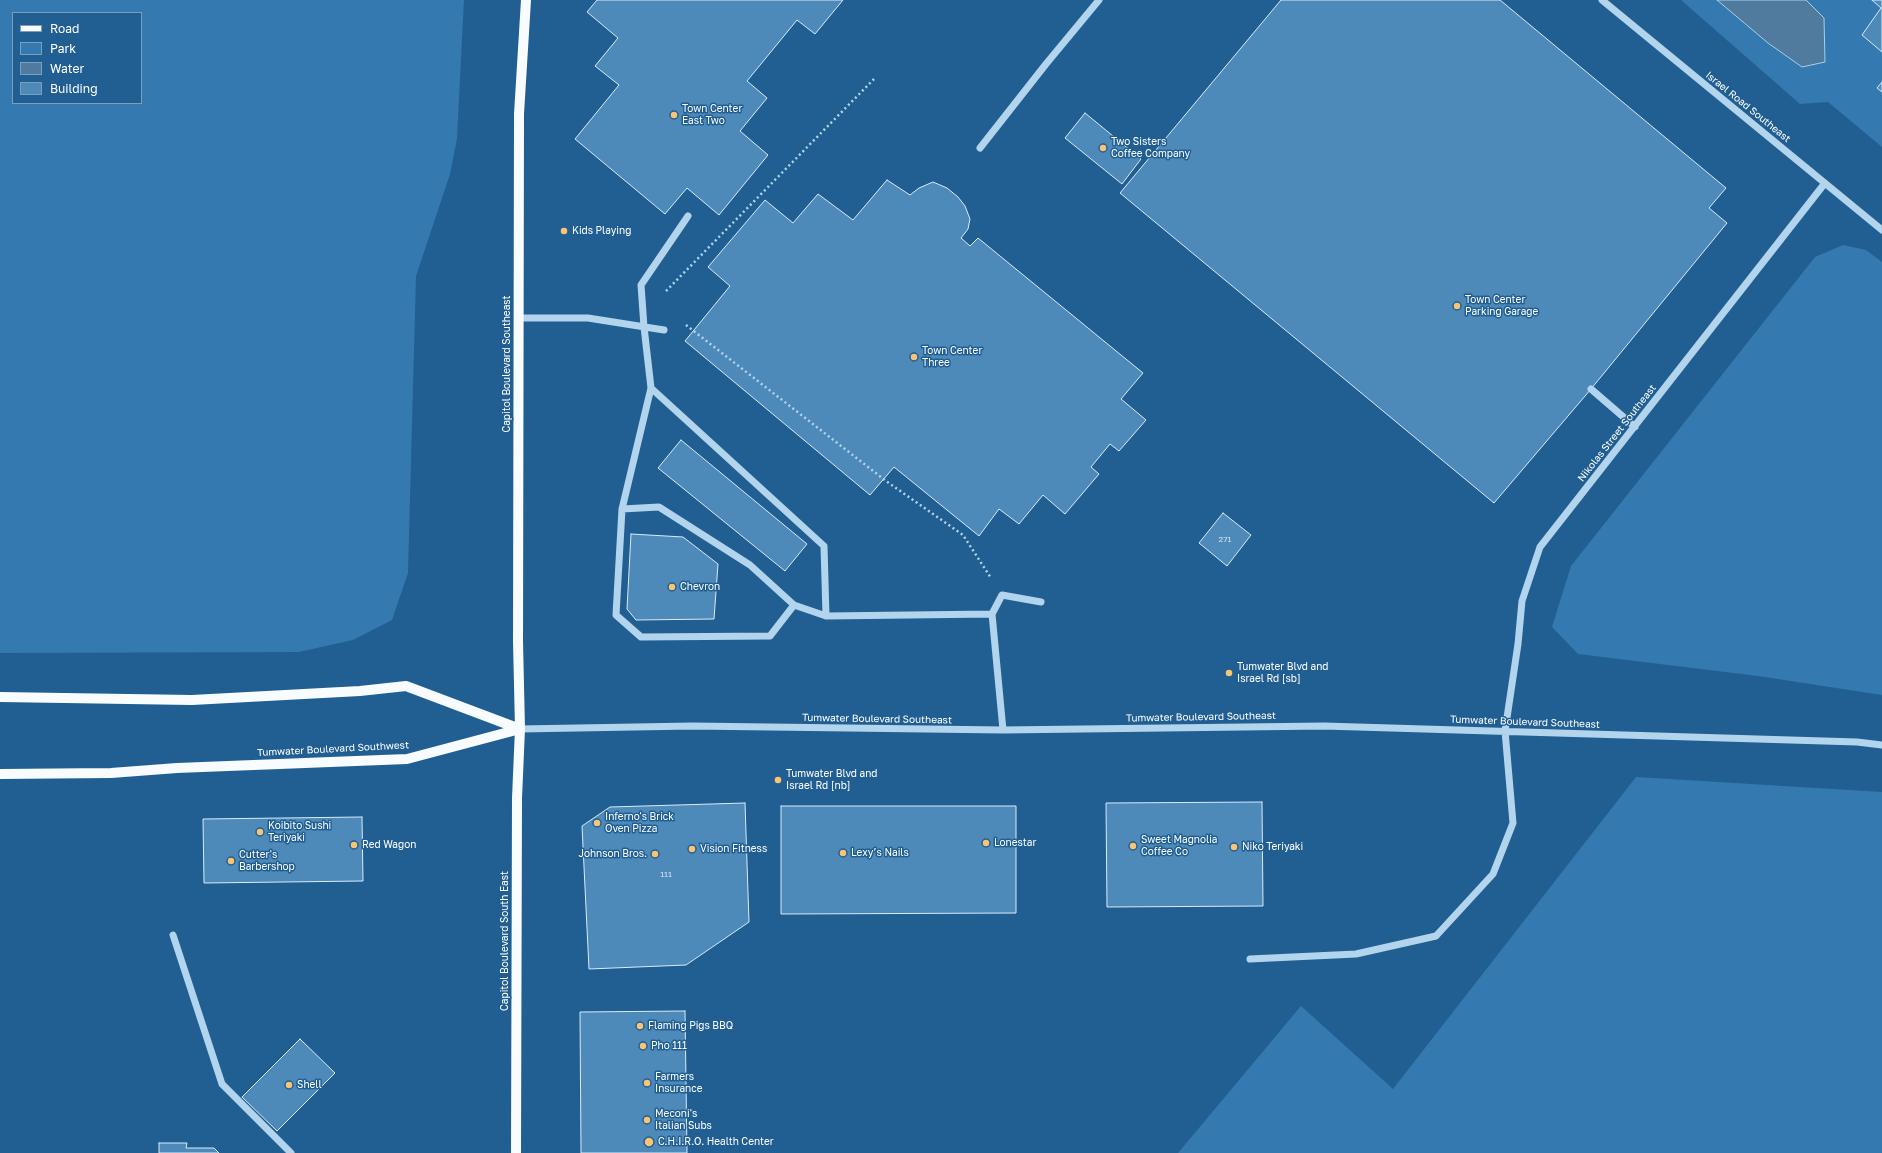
<!DOCTYPE html>
<html>
<head>
<meta charset="utf-8">
<style>
	body { margin:0 }
	#map { position:relative; width:1882px; height:1153px; overflow:hidden; background:#215f92; font-family:"Golos Text",sans-serif }
	canvas { display:block }
	.legend { position:absolute; left:12px; top:12px; width:130px; height:92px; box-sizing:border-box; background:#215f92; border:1px solid #7a9fbe; margin:0; padding:5px 7px; list-style:none; font-size:12px; color:#fff }
	.legend li { display:flex; align-items:center; gap:8px; height:20px }
	.legend b { width:20px; border:1px solid #7a9fbe }
</style>
</head>
<body>
<div id="map">
<canvas width="1882" height="1153"></canvas>
<ul class="legend">
<li><b style="height:5px;background:#f8fcff"></b>Road</li>
<li><b style="height:11px;background:#3479af"></b>Park</li>
<li><b style="height:11px;background:#507a9e"></b>Water</li>
<li><b style="height:11px;background:#4d8aba"></b>Building</li>
</ul>
</div>
<script>
const context = document.querySelector('canvas').getContext('2d');
context.lineJoin = 'round';
function paint(path, color) { context.fillStyle = color; context.fill(path, 'evenodd'); }
const shape = rows => new Path2D(rows.map(r => 'M' + r).join(''));
function trace(path, color, width, dash) { context.strokeStyle = color; context.lineWidth = width; context.lineCap = dash ? 'butt' : 'round'; context.setLineDash(dash || []); context.stroke(path); }
function write(font, color, halo, rows, align = 'center') {
  context.font = font + ' "Golos Text",sans-serif'; context.lineWidth = 3; context.setLineDash([]); context.textBaseline = 'middle'; context.strokeStyle = halo; context.fillStyle = color; for (const [text, x, y, turn = 0] of rows) {
    context.save(); context.translate(x, y); context.rotate((+turn || 0) * Math.PI / 180); context.textAlign = isNaN(turn) ? turn : align; if (halo) context.strokeText(text, 0, 0); context.fillText(text, 0, 0); context.restore();
  }
}
paint(shape([
	[0,0,464,0,457,139,450,174,416,276,408,573,392,620,353,640,299,652,0,653],
	[13,13,141,13,141,103,13,103],
	[1681,0,1872,0,1881,8,1862,35,1882,52,1882,82,1877,88,1882,92,1882,147,1828,102,1800,104],
	[1843,245,1866,250,1882,262,1882,695,1758,676,1578,654,1552,627,1571,566,1815,257],
	[1636,777,1882,792,1882,1153,1178,1153,1301,1006,1393,1089]
]), '#3479af');
const water = shape([
	[1717,0,1806,0,1824,18,1825,62,1802,67,1768,43,1717,0]
]);
paint(water, '#507a9e');
trace(water, '#a6d0ee', 1);
const building = shape([
	[597,0,843,0,815,34,797,20,747,81,767,98,740,131,768,155,719,215,687,188,665,214,575,139,619,85,595,66,618,38,587,12,597,0],
	[1281,0,1500,0,1726,188,1709,208,1727,223,1591,389,1494,503,1120,193,1281,0],
	[1872,0,1882,0,1882,52,1862,35,1881,8,1872,0],
	[1882,82,1882,92,1877,88,1882,82],
	[1085,113,1141,159,1122,184,1065,138,1085,113],
	[887,180,910,195,919,188,933,182,947,188,958,197,965,206,970,219,968,229,961,238,970,246,978,238,1143,373,1121,399,1146,420,1119,451,1110,444,1091,467,1099,474,1065,514,1043,495,1019,524,999,509,979,536,894,467,870,495,685,341,730,286,708,267,765,200,793,223,818,194,853,220,887,180],
	[681,440,807,544,785,571,658,468,681,440],
	[1223,513,1251,535,1227,566,1199,543,1223,513],
	[631,534,683,537,718,564,714,619,636,620,627,609,631,534],
	[1262,802,1263,906,1107,907,1106,803,1262,802],
	[745,803,749,922,686,965,589,969,582,826,610,807,745,803],
	[781,806,1016,806,1016,913,781,914,781,806],
	[362,817,363,881,204,883,203,819,362,817],
	[685,1011,687,1153,581,1153,580,1012,685,1011],
	[300,1039,335,1073,277,1131,242,1097,300,1039],
	[159,1143,187,1143,186,1148,214,1148,219,1153,159,1153,159,1143]
]);
paint(building, '#4d8aba');
trace(building, '#d8ebf9', 1);
trace(shape([
	[666,291,874,79],
	[686,325,886,481,963,535,991,578]
]), '#b2d4ed', 2.5, [2, 3]);
trace(shape([
	[1602,0,1882,230],
	[980,148,1046,64,1099,0],
	[688,216,641,285,644,327,651,388,622,509,616,615,641,637,770,636,794,605],
	[519,318,588,318,664,330],
	[651,388,824,546,826,616],
	[1591,389,1635,427],
	[622,509,659,507,750,565,794,605,826,616,992,614],
	[520,729,692,726,1003,730,1324,726,1857,742,1882,745],
	[1003,730,992,614,1002,595,1041,602],
	[173,935,222,1084,291,1153],
	[1250,959,1356,954,1436,936,1493,874,1513,823,1505,731,1518,644,1522,601,1540,547,1825,183]
]), '#b2d4ed', 7);
trace(shape([
	[0,697,192,700,360,691,406,686,520,729],
	[0,774,111,773,177,768,407,759,520,729],
	[516,1153,517,798,520,729,518,641,519,114,526,0]
]), '#f8fcff', 10);
for (const [x, y, r, color] of [
	[674,115,4,"#fac473"],
	[1103,148,4,"#fac473"],
	[564,231,4,"#fac473"],
	[1457,306,4,"#fac473"],
	[914,357,4,"#fac473"],
	[672,587,4,"#fac473"],
	[1229,673,4,"#fac473"],
	[778,780,4,"#fac473"],
	[597,823,4,"#fac473"],
	[260,832,4,"#fac473"],
	[986,843,4,"#fac473"],
	[354,845,4,"#fac473"],
	[1133,846,4,"#fac473"],
	[1234,847,4,"#fac473"],
	[692,849,4,"#fac473"],
	[843,853,4,"#fac473"],
	[655,854,4,"#fac473"],
	[231,861,4,"#fac473"],
	[640,1026,4,"#fac473"],
	[643,1046,4,"#fac473"],
	[647,1083,4,"#fac473"],
	[289,1085,4,"#fac473"],
	[647,1120,4,"#fac473"],
	[649,1142,5,"#fac473"]
]) { const dot = new Path2D(); dot.arc(x, y, r, 0, 2 * Math.PI); context.fillStyle = color; context.fill(dot); trace(dot, '#215f92', 1.5); }
write('8px', '#d2e2ee', null, [
	["271",1225,539],
	["111",666,874]
]);
write('10px', '#fff', '#215f92', [
	["Israel Road Southeast",1748,107,39],
	["Capitol Boulevard Southeast",507,364,-90],
	["Nikolas Street Southeast",1617,433,-52],
	["Tumwater Boulevard Southeast",1201,717,-1],
	["Tumwater Boulevard Southeast",877,719,1],
	["Tumwater Boulevard Southeast",1525,722,2],
	["Tumwater Boulevard Southwest",333,749,-3],
	["Capitol Boulevard South East",505,941,-90]
]);
write('10px', '#fff', '#215f92', [
	["Town Center",682,109],
	["East Two",682,121],
	["Two Sisters",1111,142],
	["Coffee Company",1111,154],
	["Kids Playing",572,231],
	["Town Center",1465,300],
	["Parking Garage",1465,312],
	["Town Center",922,351],
	["Three",922,363],
	["Chevron",680,587],
	["Tumwater Blvd and",1237,667],
	["Israel Rd [sb]",1237,679],
	["Tumwater Blvd and",786,774],
	["Israel Rd [nb]",786,786],
	["Inferno's Brick",605,817],
	["Oven Pizza",605,829],
	["Koibito Sushi",268,826],
	["Teriyaki",268,838],
	["Sweet Magnolia",1141,840],
	["Coffee Co",1141,852],
	["Lonestar",994,843],
	["Red Wagon",362,845],
	["Niko Teriyaki",1242,847],
	["Vision Fitness",700,849],
	["Lexy’s Nails",851,853],
	["Johnson Bros.",647,854,"right"],
	["Cutter's",239,855],
	["Barbershop",239,867],
	["Flaming Pigs BBQ",648,1026],
	["Pho 111",651,1046],
	["Farmers",655,1077],
	["Insurance",655,1089],
	["Shell",297,1085],
	["Meconi's",655,1114],
	["Italian Subs",655,1126],
	["C.H.I.R.O. Health Center",658,1142]
], 'left');
</script>
</body>
</html>
